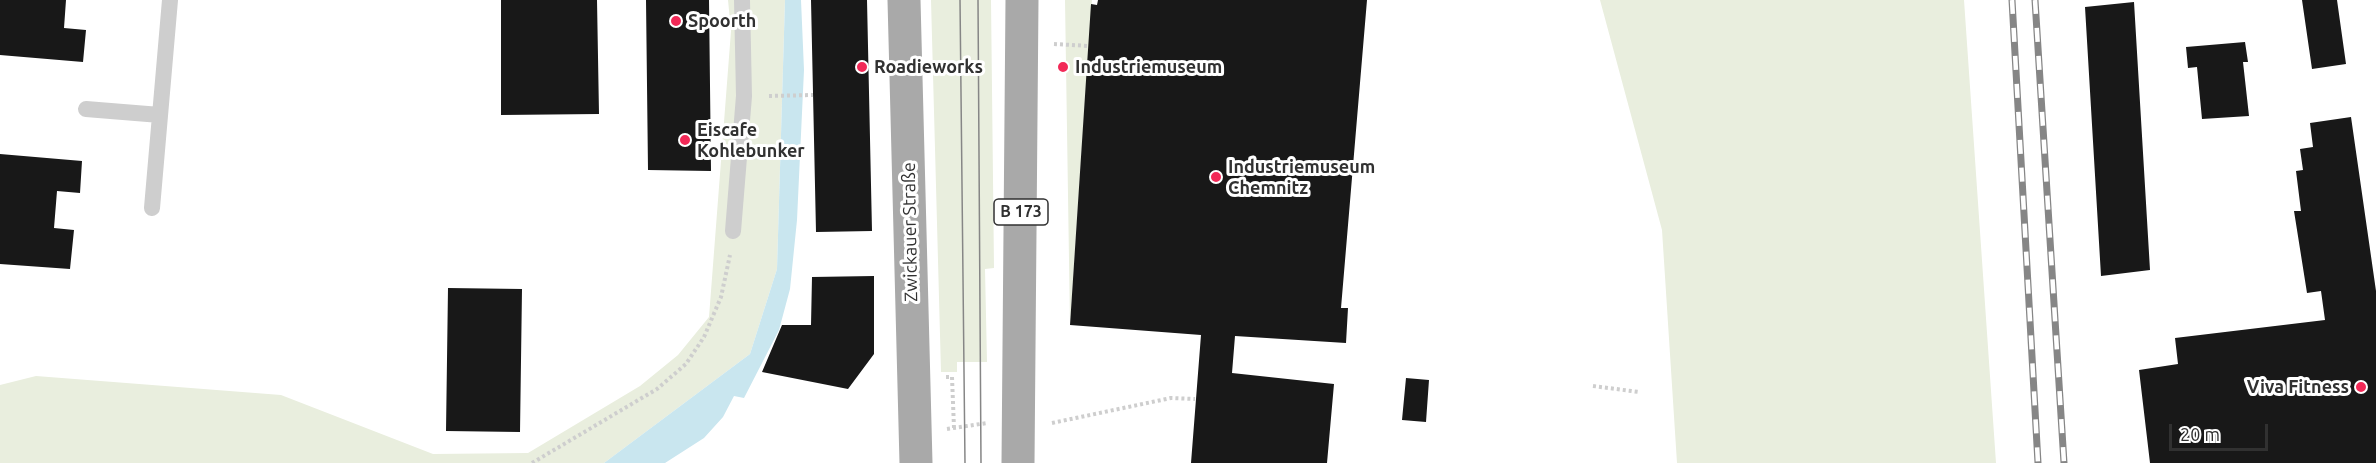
<!DOCTYPE html>
<html>
<head>
<meta charset="utf-8">
<style>
	body { margin:0 }
	#map { position:relative; width:2376px; height:463px; overflow:hidden; background:#fff; font-family:Ubuntu,sans-serif }
	canvas { display:block }
	.scale { position:absolute; left:2169px; top:424px; width:99px; height:27px; box-sizing:border-box; border:3px solid #313131; border-top:0; padding-left:8px; font-size:18px; line-height:21px; white-space:nowrap; color:#313131; -webkit-text-stroke:4px #fff; paint-order:stroke }
</style>
</head>
<body>
<div id="map">
<canvas width="2376" height="463"></canvas>
<div class="scale">20 m</div>
</div>
<script>
const context = document.querySelector('canvas').getContext('2d');
context.lineJoin = 'round';
function paint(path, color) { context.fillStyle = color; context.fill(path, 'evenodd'); }
const shape = rows => new Path2D(rows.map(r => 'M' + r).join(''));
function trace(path, color, width, dash) { context.strokeStyle = color; context.lineWidth = width; context.lineCap = dash ? 'butt' : 'round'; context.setLineDash(dash || []); context.stroke(path); }
function write(font, color, halo, rows, align = 'center') {
  context.font = font + ' Ubuntu,sans-serif'; context.lineWidth = 6; context.setLineDash([]); context.textBaseline = 'middle'; context.strokeStyle = halo; context.fillStyle = color; for (const [text, x, y, turn = 0] of rows) {
    context.save(); context.translate(x, y); context.rotate((+turn || 0) * Math.PI / 180); context.textAlign = isNaN(turn) ? turn : align; if (halo) context.strokeText(text, 0, 0); context.fillText(text, 0, 0); context.restore();
  }
}
paint(shape([
	[728,0,785,0,777,269,750,354,604,463,0,463,0,385,36,376,281,395,433,454,528,453,640,386,678,355,709,317,731,31],
	[931,0,991,0,994,268,985,269,987,362,957,362,957,372,941,372],
	[1065,0,1092,0,1070,325],
	[1600,0,1964,0,1996,463,1677,463,1662,230]
]), '#e9eede');
paint(shape([
	[785,0,801,0,804,70,797,220,790,289,779,330,744,398,734,396,723,417,704,438,665,463,604,463,750,354,777,269]
]), '#c9e6ef');
paint(shape([
	[0,0,66,0,64,28,86,30,83,62,0,55],
	[501,0,597,0,599,114,501,115],
	[646,0,709,0,711,171,648,170],
	[811,0,867,0,872,231,816,232],
	[1098,0,1367,0,1341,308,1348,308,1346,343,1235,336,1232,373,1334,384,1327,463,1191,463,1201,335,1070,325,1091,4,1097,5],
	[2302,0,2337,0,2346,64,2312,69],
	[2134,2,2150,270,2101,276,2085,7],
	[2245,42,2248,62,2243,62,2249,116,2202,119,2197,67,2188,68,2186,47],
	[2351,117,2376,291,2376,463,2150,463,2139,370,2178,364,2175,338,2325,320,2321,291,2307,293,2294,211,2301,211,2296,171,2303,170,2300,149,2313,147,2310,123],
	[0,154,82,161,80,193,57,191,54,228,74,230,70,269,0,264],
	[874,276,874,354,848,389,762,372,782,325,811,325,812,277],
	[448,288,522,289,520,432,446,431],
	[1406,378,1429,380,1426,422,1402,420]
]), '#181818');
trace(shape([
	[1054,44,1089,46],
	[769,96,813,95],
	[946,377,952,377,954,428],
	[1593,386,1639,392],
	[1052,423,1171,398,1195,399],
	[947,429,987,423],
	[532,463,657,389,686,364,704,337,721,297,730,255]
]), '#cecece', 4, [3, 3]);
trace(shape([
	[86,109,160,115],
	[152,208,170,0],
	[733,231,744,96,742,0]
]), '#cecece', 16);
trace(shape([
	[904,0,916,463],
	[1018,463,1022,0]
]), '#a9a9a9', 33);
trace(shape([
	[960,0,965,463],
	[978,0,981,463]
]), '#868686', 1.5);
const rail = shape([
	[2012,0,2038,463],
	[2035,0,2064,463]
]);
trace(rail, '#868686', 7);
trace(rail, '#fff', 4.5, [14]);
for (const [x, y, r, color] of [
	[676,21,6,"#f22957"],
	[862,67,6,"#f22957"],
	[1063,67,6,"#f22957"],
	[685,140,6,"#f22957"],
	[1216,177,6,"#f22957"],
	[2361,387,6,"#f22957"]
]) { const dot = new Path2D(); dot.arc(x, y, r, 0, 2 * Math.PI); context.fillStyle = color; context.fill(dot); trace(dot, '#fff', 2); }
for (const [x, y, w] of [
	[1021,212,54]
]) { const box = new Path2D(); box.roundRect(x - w / 2, y - 13, w, 26, 4.5); context.fillStyle = '#fff'; context.fill(box); trace(box, '#313131', 1.5); }
write('bold 16px', '#313131', null, [
	["B 173",1021,212]
]);
write('bold 18px', '#313131', '#fff', [
	["Spoorth",688,21],
	["Roadieworks",874,67],
	["Industriemuseum",1075,67],
	["Eiscafe",697,130],
	["Kohlebunker",697,151],
	["Industriemuseum",1228,167],
	["Chemnitz",1228,188],
	["Viva Fitness",2349,387,"right"]
], 'left');
write('18px', '#313131', '#fff', [
	["Zwickauer Straße",910,232,-91]
]);
</script>
</body>
</html>
